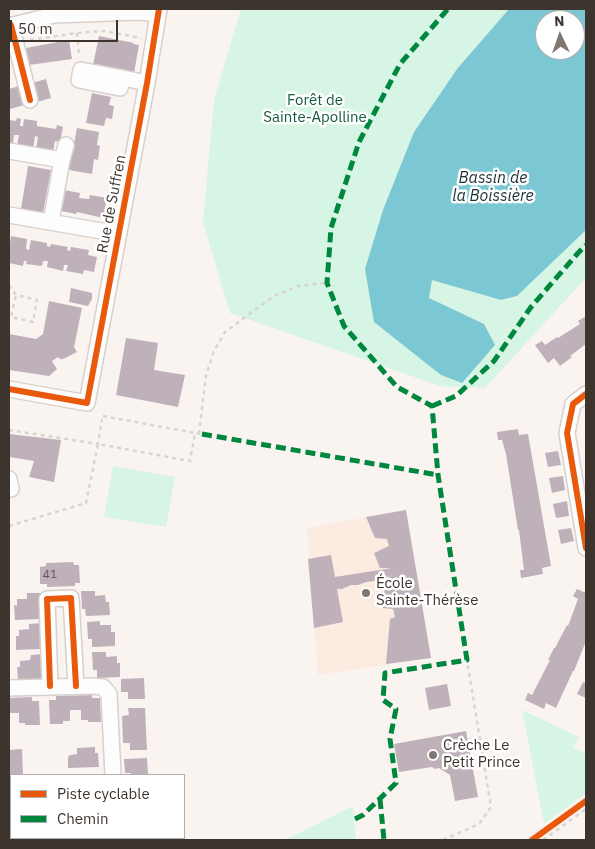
<!DOCTYPE html>
<html>
<head>
<meta charset="utf-8">
<style>
	body { margin:0 }
	#map { position:relative; width:595px; height:849px; overflow:hidden; background:#faf4f1; font-family:"IBM Plex Sans",sans-serif }
	canvas { display:block }
	.frame { position:absolute; inset:0; border:10px solid #3e342e; pointer-events:none }
	.legend { position:absolute; left:10px; top:774px; width:175px; height:65px; box-sizing:border-box; background:#fff; border:1px solid #b2aeab; margin:0; padding:6px 9px; list-style:none; font-size:15px; color:#3e342e }
	.legend li { display:flex; align-items:center; gap:10px; height:25px }
	.legend b { width:25px; border:1px solid #b2aeab }
	.north { position:absolute; left:535px; top:10px; width:50px; height:50px; box-sizing:border-box; background:#fff; border:1px solid #b2aeab; border-radius:50%; rotate:357deg; font-size:14px; font-weight:700; line-height:20px; text-align:center; color:#3e342e }
	.north::after { content:''; display:block; margin:auto; width:18px; height:22px; background:#807772; clip-path:polygon(50% 0,100% 100%,50% 72%,0 100%) }
	.scale { position:absolute; left:10px; top:20px; width:108px; height:22px; box-sizing:border-box; border:2px solid #3e342e; border-top:0; padding-left:6px; font-size:15px; line-height:18px; white-space:nowrap; color:#3e342e; -webkit-text-stroke:4px #fff; paint-order:stroke }
</style>
</head>
<body>
<div id="map">
<canvas width="595" height="849"></canvas>
<div class="frame"></div>
<ul class="legend">
<li><b style="height:6px;background:#e8590c"></b>Piste cyclable</li>
<li><b style="height:6px;background:#00873e"></b>Chemin</li>
</ul>
<div class="north">N</div>
<div class="scale">50 m</div>
</div>
<script>
const context = document.querySelector('canvas').getContext('2d');
context.lineJoin = 'round';
function paint(path, color) { context.fillStyle = color; context.fill(path, 'evenodd'); }
const shape = rows => new Path2D(rows.map(r => 'M' + r).join(''));
function trace(path, color, width, dash) { context.strokeStyle = color; context.lineWidth = width; context.lineCap = dash ? 'butt' : 'round'; context.setLineDash(dash || []); context.stroke(path); }
function write(font, color, halo, rows, align = 'center') {
  context.font = font + ' "IBM Plex Sans",sans-serif'; context.lineWidth = 5; context.setLineDash([]); context.textBaseline = 'middle'; context.strokeStyle = halo; context.fillStyle = color; for (const [text, x, y, turn = 0] of rows) {
    context.save(); context.translate(x, y); context.rotate((+turn || 0) * Math.PI / 180); context.textAlign = isNaN(turn) ? turn : align; if (halo) context.strokeText(text, 0, 0); context.fillText(text, 0, 0); context.restore();
  }
}
paint(shape([
	[406,510,431,658,318,675,307,528]
]), '#fcebe1');
paint(shape([
	[241,9,509,9,457,69,414,132,374,322,484,324,428,298,432,279,501,300,517,296,586,230,586,278,485,388,440,386,230,313,203,223,214,100],
	[113,466,175,477,166,527,104,517],
	[522,710,579,737,573,748,586,753,586,793,544,824],
	[353,806,356,840,285,840]
]), '#d7f5e4');
paint(shape([
	[509,9,586,9,586,230,517,296,501,300,432,280,429,298,484,324,495,345,462,383,441,375,374,322,365,269,383,210,414,132,457,69],
	[545,20,575,20,575,50,545,50]
]), '#7bc7d3');
paint(shape([
	[99,36,134,43,133,44,139,45,134,73,93,65],
	[69,40,72,59,29,65,26,48],
	[46,79,51,98,37,102,32,83],
	[19,86,24,105,10,109,9,89],
	[92,93,111,97,109,105,114,106,112,119,106,118,104,126,86,123],
	[17,118,21,119,20,126,23,126,24,119,37,121,37,126,56,129,57,125,63,127,60,142,55,141,53,152,36,149,38,137,35,136,33,148,17,146,19,135,14,135,13,144,9,144,9,120,16,121],
	[77,128,99,132,97,145,100,146,98,160,94,159,92,174,69,170,72,154,73,154,75,145,74,144],
	[28,166,51,170,43,213,21,209],
	[64,190,80,193,79,198,89,199,90,195,107,198,103,218,77,212,76,214,61,211],
	[11,236,27,239,26,249,29,250,31,240,47,243,47,246,50,247,51,244,68,247,67,250,70,251,71,247,89,250,88,255,97,257,94,272,84,270,83,274,66,271,68,265,64,265,63,271,47,267,48,261,43,261,42,266,26,264,27,261,24,261,23,266,9,263,9,250],
	[71,288,92,293,92,299,88,306,69,302],
	[49,301,82,308,74,347,77,352,63,359,60,359,58,357,52,361,57,369,49,376,9,370,9,334,36,339,43,334],
	[586,316,586,344,570,356,572,357,560,366,554,358,548,363,535,345,542,341,545,345,557,337,558,338,580,324,578,321],
	[126,338,158,343,154,370,185,375,178,407,116,395],
	[518,429,519,435,528,434,551,566,542,568,543,574,521,578,520,570,524,570,519,530,518,530,506,454,502,440,498,440,497,432],
	[9,434,61,440,54,482,29,477,34,461,9,457],
	[558,451,561,465,548,467,545,453],
	[563,476,565,490,552,493,549,478],
	[567,501,569,516,556,518,553,504],
	[406,510,431,658,386,664,390,619,395,617,393,609,383,608,385,579,393,574,381,580,366,582,358,585,351,585,342,589,337,589,343,622,314,628,308,559,331,555,335,577,392,568,380,568,374,553,389,546,387,539,375,538,366,517],
	[571,528,574,541,561,544,558,530],
	[73,562,74,565,79,565,80,583,75,583,75,586,47,587,47,584,40,584,40,567,46,566,46,563],
	[577,589,586,593,586,641,574,671,573,671,556,708,546,703,544,709,525,700,528,693,532,695,550,660,548,660,554,648,555,648,567,625,568,626,578,599,573,596],
	[81,591,95,591,95,596,105,595,106,602,109,602,110,615,86,616,85,609,82,609],
	[27,593,41,593,42,612,39,612,39,619,15,620,14,605,17,606,17,599,27,599],
	[100,621,100,625,111,625,111,632,115,632,115,646,92,647,92,639,88,639,87,622],
	[43,623,44,642,40,642,40,649,16,650,16,636,19,636,19,630,29,629,29,624],
	[92,652,106,652,106,657,117,656,117,663,120,663,120,677,97,678,97,670,93,670],
	[44,654,45,672,41,672,42,679,18,681,17,667,20,667,20,661,30,660,31,655],
	[144,678,145,699,128,699,128,692,121,692,121,679],
	[583,682,586,683,586,698,577,694],
	[447,684,451,706,429,710,425,688],
	[92,695,92,698,100,698,101,722,88,722,88,720,81,720,81,710,70,710,70,721,63,721,63,724,50,724,49,700,56,700,56,696],
	[32,697,32,701,39,701,40,725,25,725,25,723,19,723,19,713,9,713,9,698],
	[128,708,145,708,147,750,130,750,130,743,123,743,122,716,129,715],
	[466,731,478,797,455,801,450,775,439,768,435,769,432,767,399,772,394,744],
	[95,747,95,753,98,753,99,767,68,768,68,757,70,755,77,754,77,748],
	[22,749,23,775,11,775,11,791,9,791,9,750],
	[147,758,148,775,131,775,131,773,125,773,124,759],
	[9,801,11,801,11,838,25,838,26,840,9,840]
]), '#bfb1b9');
const minor = shape([
	[11,25,30,100],
	[9,26,54,15,139,12,158,14],
	[123,78,120,88,79,80,81,70,123,78,147,83],
	[9,151,62,160,51,222],
	[62,160,66,145],
	[9,215,119,234],
	[9,389,87,403,147,83,159,9],
	[586,394,573,404,567,433,586,548],
	[9,479,11,489],
	[50,686,47,599,71,598,76,686],
	[9,688,93,686,103,687,109,694,113,775],
	[115,838,116,840]
]);
trace(minor, '#d7d0cb', 18);
trace(shape([
	[77,33,79,56],
	[30,40,77,33,104,31,141,38],
	[9,285,16,295,37,300,33,322,11,317,16,295],
	[103,416,195,433],
	[9,430,98,444,102,419],
	[199,434,206,375,214,351,225,332,274,296,298,286,327,283],
	[9,526,86,503,98,444,190,461,195,433,202,434],
	[443,840,479,824,491,807,467,660],
	[543,840,586,809]
]), '#d7d5d3', 2.5, [4, 4]);
trace(minor, '#fefdfd', 15);
trace(shape([
	[432,406,456,396,494,361,531,307,578,253,586,245],
	[202,434,438,475],
	[380,799,384,840],
	[355,819,363,815,396,783,390,739,396,709,383,700,385,673,467,660,438,475,432,406,397,387,344,326,327,283,331,228,359,142,400,64,448,9]
]), '#00873e', 5, [10, 5]);
trace(shape([
	[11,25,30,100],
	[9,389,87,403,147,83,159,9],
	[586,394,573,404,567,433,586,548],
	[50,686,47,599,71,598,76,686],
	[532,840,586,801]
]), '#e8590c', 6);
for (const [x, y, r, color] of [
	[366,593,5,"#807772"],
	[433,755,5,"#807772"]
]) { const dot = new Path2D(); dot.arc(x, y, r, 0, 2 * Math.PI); context.fillStyle = color; context.fill(dot); trace(dot, '#fff', 2); }
write('12px', '#5e5351', null, [
	["41",50,575]
]);
write('15px', '#155a41', '#fff', [
	["Forêt de",315,101],
	["Sainte-Apolline",315,118]
]);
write('15px', '#3e342e', '#fff', [
	["Rue de Suffren",112,204,-79]
]);
write('15px', '#3e342e', '#fff', [
	["École",376,584],
	["Sainte-Thérèse",376,601],
	["Crèche Le",443,746],
	["Petit Prince",443,763]
], 'left');
write('italic 16px', '#1b2f33', '#fff', [
	["Bassin de",493,178],
	["la Boissière",493,196]
]);
</script>
</body>
</html>
